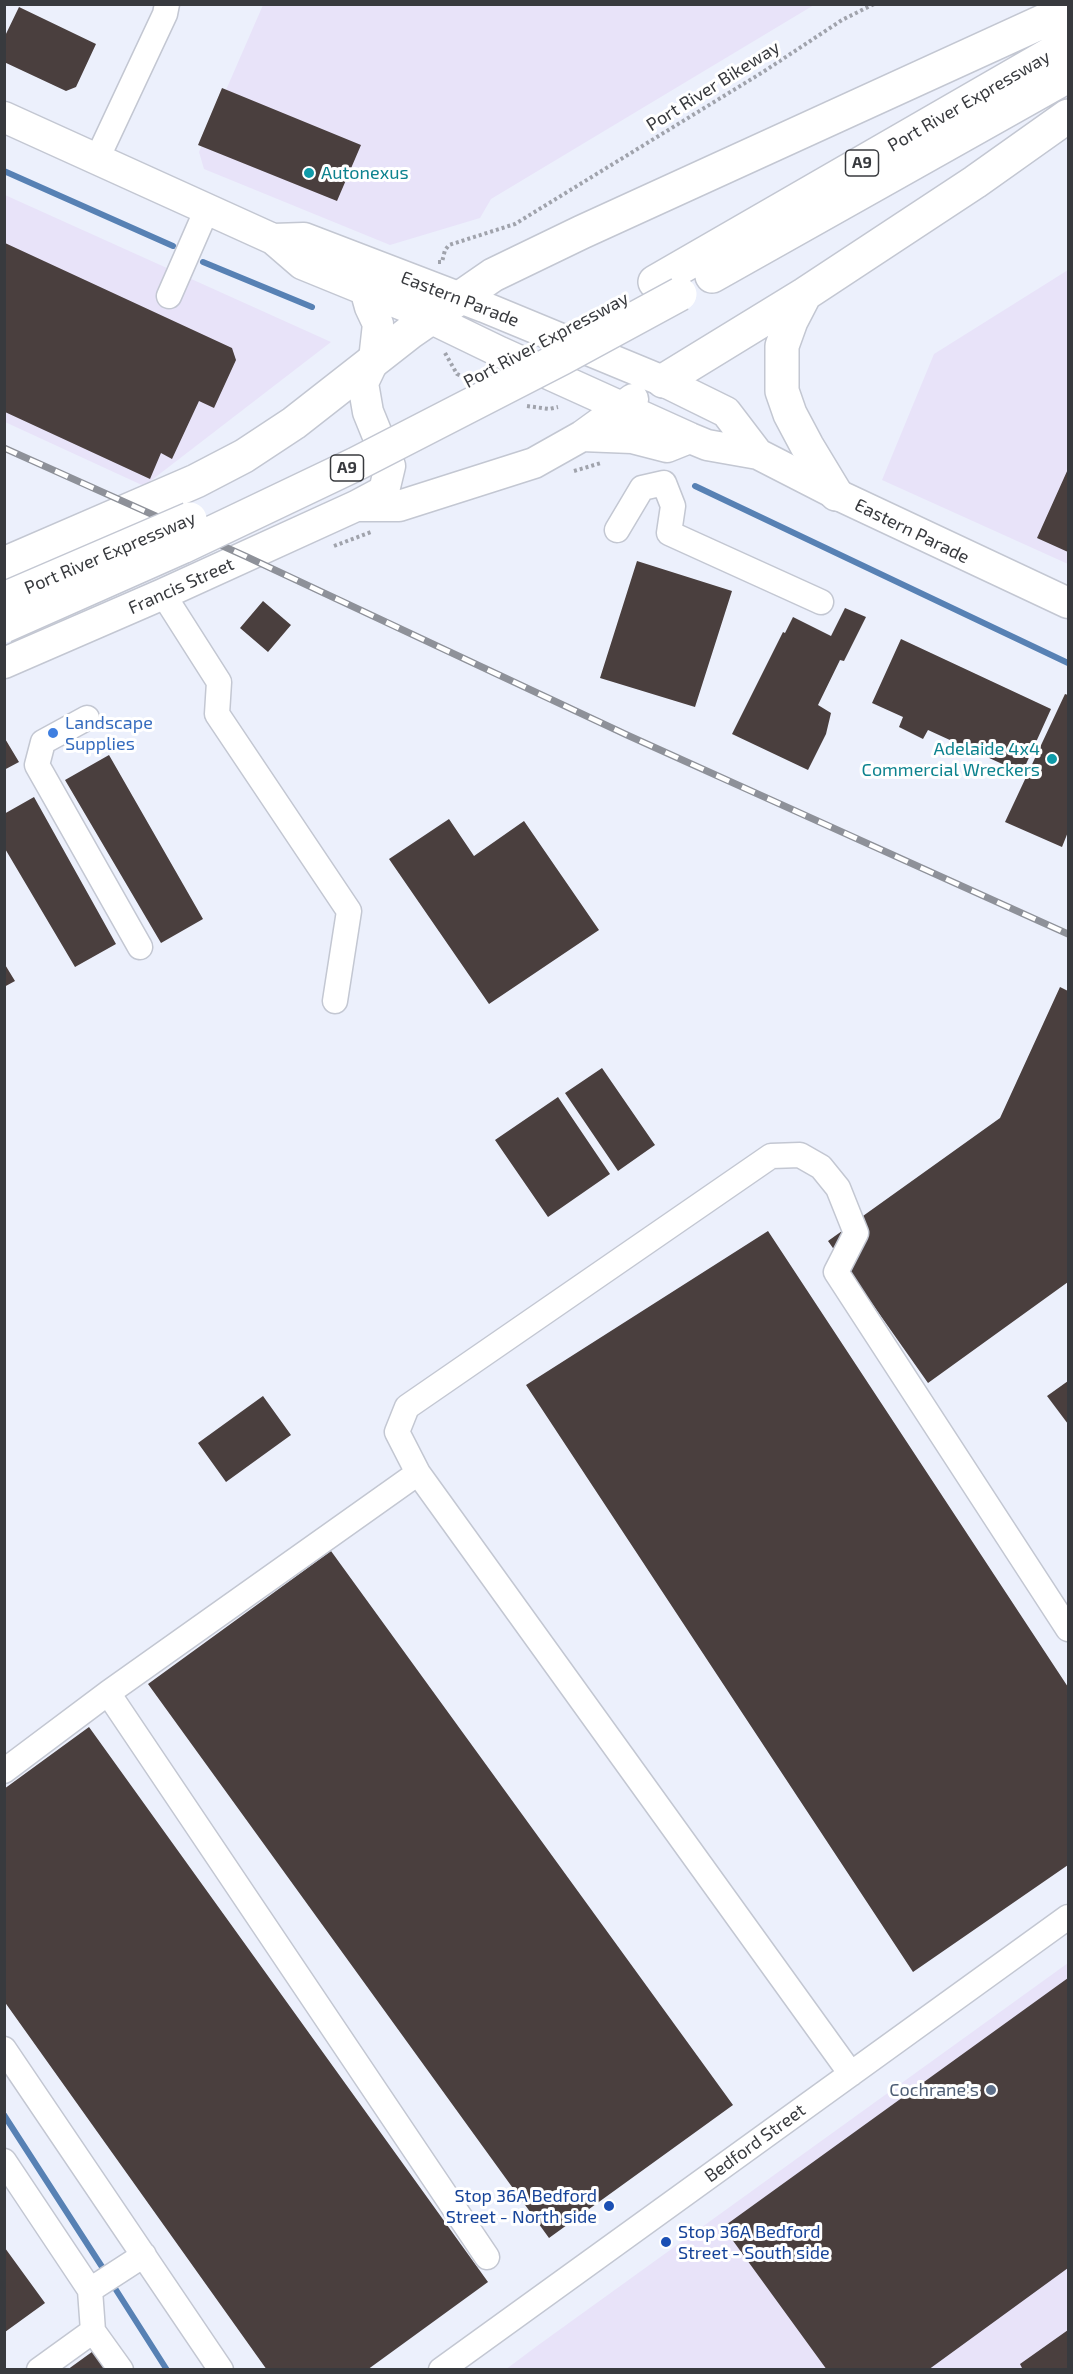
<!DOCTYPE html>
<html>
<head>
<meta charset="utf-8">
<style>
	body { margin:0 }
	#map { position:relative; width:1073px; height:2374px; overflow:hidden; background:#ecf0fc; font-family:"Exo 2",sans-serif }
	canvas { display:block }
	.frame { position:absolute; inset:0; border:6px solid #383a3e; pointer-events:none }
</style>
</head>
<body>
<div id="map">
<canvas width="1073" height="2374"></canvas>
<div class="frame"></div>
</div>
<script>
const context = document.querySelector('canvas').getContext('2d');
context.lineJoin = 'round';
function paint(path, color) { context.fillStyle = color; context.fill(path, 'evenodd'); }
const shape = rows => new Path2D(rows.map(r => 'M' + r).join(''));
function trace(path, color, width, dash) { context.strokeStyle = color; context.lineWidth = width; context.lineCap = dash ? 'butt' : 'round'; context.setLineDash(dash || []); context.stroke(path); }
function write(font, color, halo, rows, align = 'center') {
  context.font = font + ' "Exo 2",sans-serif'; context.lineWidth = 6; context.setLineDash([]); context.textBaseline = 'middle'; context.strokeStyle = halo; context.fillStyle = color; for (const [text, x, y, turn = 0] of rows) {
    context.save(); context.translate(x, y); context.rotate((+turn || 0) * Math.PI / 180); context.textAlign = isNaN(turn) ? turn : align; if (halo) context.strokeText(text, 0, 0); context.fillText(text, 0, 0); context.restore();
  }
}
paint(shape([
	[263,5,814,5,491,199,480,218,390,245,204,169,199,152],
	[5,195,331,342,144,486,5,422],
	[1068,270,1068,564,882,480,934,354],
	[1068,1963,1068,2369,505,2370,537,2346]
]), '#e8e3f9');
trace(shape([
	[4,171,173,246],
	[203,262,312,307],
	[695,486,1068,663],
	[4,2115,106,2273],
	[111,2282,167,2370]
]), '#5781b4', 6);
paint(shape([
	[19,7,96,44,76,87,66,91,4,62,4,38],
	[222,88,361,145,337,201,198,145],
	[5,243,232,348,236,360,214,408,199,401,172,459,161,453,150,479,5,412],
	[1068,469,1068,552,1037,538],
	[637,561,732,591,695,707,600,678],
	[263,601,291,625,268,652,240,628],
	[845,608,866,617,844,661,840,660,818,705,831,713,826,734,808,770,732,734,783,632,785,633,793,617,831,636],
	[901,639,1051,709,1022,773,928,730,923,739,899,727,903,717,872,703],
	[1065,694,1068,695,1068,832,1062,847,1005,822],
	[4,737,19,762,4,770],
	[109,755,203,919,161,943,65,780],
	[34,797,116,944,75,967,4,847,4,814],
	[449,819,474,856,524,821,599,930,489,1004,389,859],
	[4,963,15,981,4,987],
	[1060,987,1068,991,1068,1282,928,1383,828,1241,1000,1118],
	[602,1068,655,1145,618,1171,565,1093],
	[558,1097,610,1174,548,1217,495,1140],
	[768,1231,1068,1687,1068,1865,913,1972,526,1385],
	[1068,1381,1068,1424,1047,1396],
	[263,1396,291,1435,226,1482,198,1443],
	[331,1551,733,2105,549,2238,148,1684],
	[89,1727,488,2282,367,2370,267,2370,4,2001,4,1789],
	[1068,1978,1068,2268,928,2370,827,2370,723,2227],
	[5,2248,45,2303,5,2332],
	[1068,2330,1068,2370,1023,2370,1020,2364],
	[96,2349,111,2370,67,2370]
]), '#4a3f3e');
const minor = shape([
	[97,159,165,14,167,4],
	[169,296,207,209],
	[617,530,642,488,664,483,673,506,669,533,821,602],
	[163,594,219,682,217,714,349,911,335,1001],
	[87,718,43,742,37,765,140,947],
	[108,1693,418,1473],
	[4,1771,108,1693,487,2257],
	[4,2049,221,2370],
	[851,2074,418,1473,397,1432,407,1407,771,1156,800,1155,821,1167,838,1188,856,1233,836,1272,1068,1629],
	[4,2161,90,2290,93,2331,39,2370],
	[90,2290,144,2255],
	[93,2331,121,2370],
	[441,2370,1068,1917]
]);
const major = shape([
	[4,117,273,239,302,264,405,306,500,352,690,438,707,445,758,454,836,494,1068,603],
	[273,239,304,238,484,307,663,381,726,412,758,454],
	[582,436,632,438,667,447,687,439],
	[359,506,399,506,534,463,582,436,633,399],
	[4,663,163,594,356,506,384,491,390,466,368,412,363,383,374,360,378,324,370,307,365,289]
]);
const highway = shape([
	[712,276,1068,76],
	[655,282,1068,44],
	[805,294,791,321,782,346,782,391,790,414,807,446,836,494],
	[663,381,805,294,975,182,1068,116],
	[4,564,196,481,244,456,294,423,409,333,493,275,582,232,1068,10]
]);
trace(minor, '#c3c7d2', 27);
trace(major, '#c3c7d2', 33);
trace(highway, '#c3c7d2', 36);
trace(shape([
	[438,262,442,262,445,250,449,245,515,224,763,72,842,20,874,4],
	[445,353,457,374,466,378],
	[527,406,549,409,558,407],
	[574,471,601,463],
	[334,546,371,532]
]), '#a0a3ac', 4, [3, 3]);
trace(minor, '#fff', 24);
trace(major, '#fff', 30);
trace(highway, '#fff', 33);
const rail = shape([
	[4,448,245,556,627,735,1068,934]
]);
trace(rail, '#8e9199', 7);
trace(rail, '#fff', 4.5, [14]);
const highwayBridge = shape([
	[4,599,190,519],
	[4,626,182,547,356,464,562,358,680,294]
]);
trace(highwayBridge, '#c3c7d2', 36, []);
trace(highwayBridge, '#fff', 33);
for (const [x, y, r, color] of [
	[309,173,6,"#0f9aa8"],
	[53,733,6,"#3f7fe0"],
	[1052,759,6,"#0f9aa8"],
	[991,2090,6,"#5c6f8a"],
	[609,2206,6,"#1a4fb4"],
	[666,2242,6,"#1a4fb4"]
]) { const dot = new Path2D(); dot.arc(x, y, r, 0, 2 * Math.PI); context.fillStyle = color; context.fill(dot); trace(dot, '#fff', 2); }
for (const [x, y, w] of [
	[862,163,33],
	[347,468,33]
]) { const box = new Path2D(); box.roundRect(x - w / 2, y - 13, w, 26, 4.5); context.fillStyle = '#fff'; context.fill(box); trace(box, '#383a3e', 1.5); }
write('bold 16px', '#383a3e', null, [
	["A9",862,163],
	["A9",347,468]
]);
write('18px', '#383a3e', '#fff', [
	["Port River Bikeway",713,86,-32],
	["Port River Expressway",969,101,-30],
	["Eastern Parade",460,299,21],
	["Port River Expressway",546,340,-28],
	["Eastern Parade",912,531,26],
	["Port River Expressway",110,553,-23],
	["Francis Street",181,586,-24],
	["Bedford Street",755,2143,-36]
]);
write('18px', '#0d838f', '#fff', [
	["Autonexus",321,173],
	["Adelaide 4x4",1040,749,"right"],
	["Commercial Wreckers",1040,770,"right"]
], 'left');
write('18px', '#366cbe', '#fff', [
	["Landscape",65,723],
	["Supplies",65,744]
], 'left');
write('18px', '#4e5e75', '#fff', [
	["Cochrane's",979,2090]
], 'right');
write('18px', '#164399', '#fff', [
	["Stop 36A Bedford",597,2196],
	["Street - North side",597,2217],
	["Stop 36A Bedford",678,2232,"left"],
	["Street - South side",678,2253,"left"]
], 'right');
</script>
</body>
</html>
